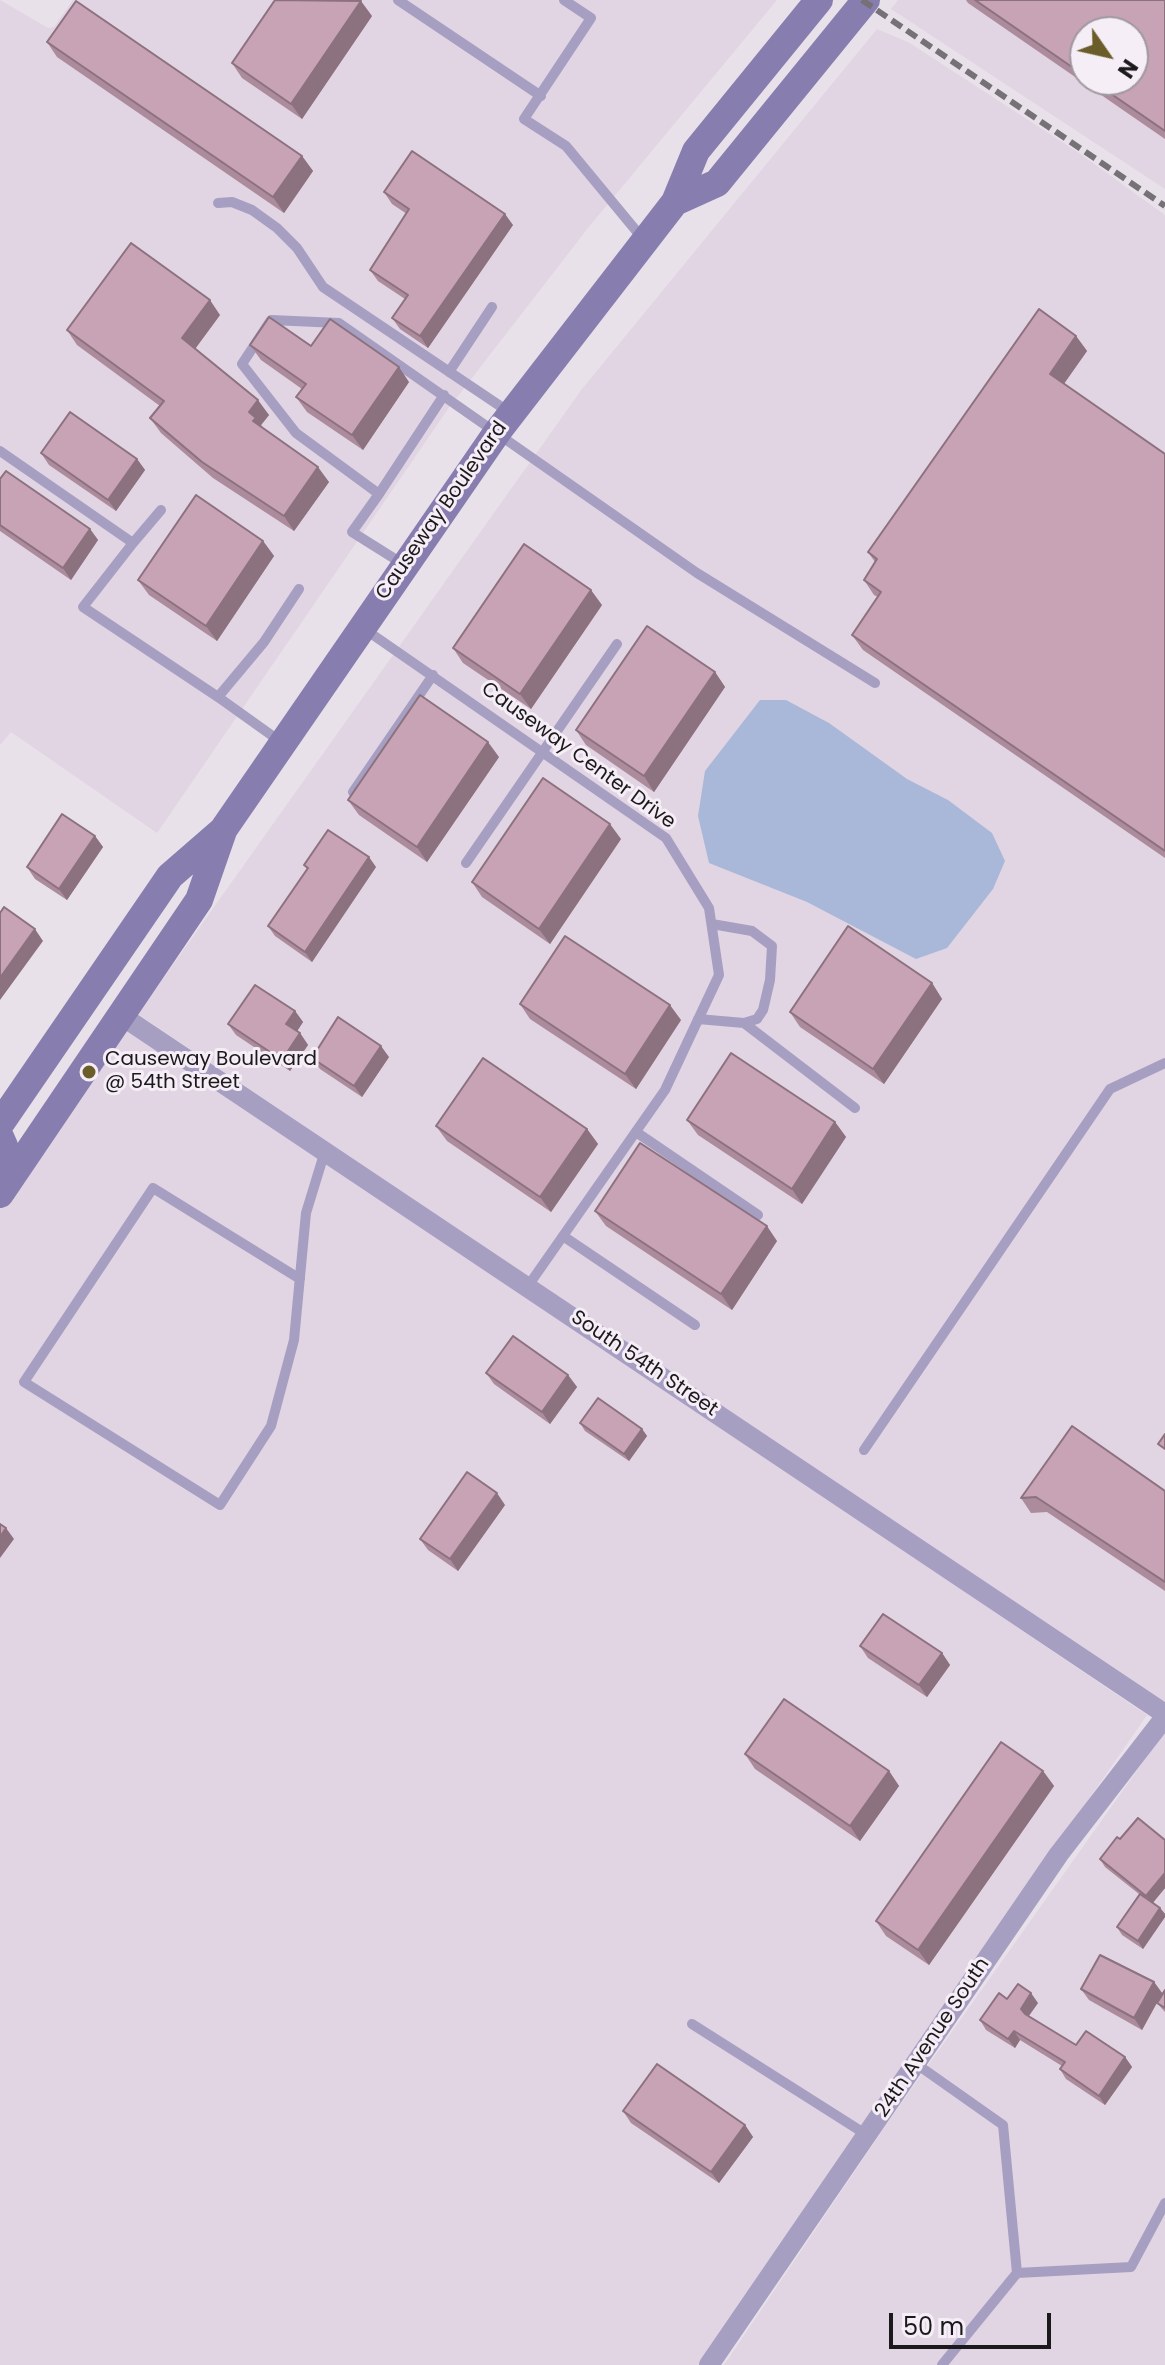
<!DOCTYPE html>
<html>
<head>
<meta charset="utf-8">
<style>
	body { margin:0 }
	#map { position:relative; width:1165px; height:2365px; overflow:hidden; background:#e8e1ea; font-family:Poppins,sans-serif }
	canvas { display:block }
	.north { position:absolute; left:1069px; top:16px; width:80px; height:80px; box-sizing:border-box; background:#f6eef7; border:2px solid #9f999f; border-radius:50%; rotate:124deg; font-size:22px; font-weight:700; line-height:32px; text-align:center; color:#1c191c }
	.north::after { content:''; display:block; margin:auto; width:28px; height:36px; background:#6b5d2a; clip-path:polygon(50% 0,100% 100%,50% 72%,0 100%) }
	.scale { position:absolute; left:889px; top:2313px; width:162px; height:36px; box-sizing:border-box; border:4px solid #1c191c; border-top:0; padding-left:10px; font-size:24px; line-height:28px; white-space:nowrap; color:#1c191c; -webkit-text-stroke:6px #f6eef7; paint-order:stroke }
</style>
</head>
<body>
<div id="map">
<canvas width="1165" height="2365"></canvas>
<div class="north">N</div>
<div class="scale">50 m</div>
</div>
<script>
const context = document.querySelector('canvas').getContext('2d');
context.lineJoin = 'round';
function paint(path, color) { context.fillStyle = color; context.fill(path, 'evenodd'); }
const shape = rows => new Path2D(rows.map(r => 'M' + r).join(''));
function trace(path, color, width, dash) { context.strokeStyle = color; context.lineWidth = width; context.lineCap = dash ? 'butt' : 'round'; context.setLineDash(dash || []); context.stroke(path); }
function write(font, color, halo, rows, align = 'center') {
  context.font = font + ' Poppins,sans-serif'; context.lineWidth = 6; context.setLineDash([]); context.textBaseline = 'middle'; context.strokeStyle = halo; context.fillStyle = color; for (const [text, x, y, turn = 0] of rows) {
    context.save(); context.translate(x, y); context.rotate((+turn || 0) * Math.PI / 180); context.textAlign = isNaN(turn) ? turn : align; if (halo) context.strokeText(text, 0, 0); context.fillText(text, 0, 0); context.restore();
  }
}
paint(shape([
	[0,0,48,28,54,27,73,0,777,0,588,228,448,409,157,833,11,732,0,745],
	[898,0,1165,0,1165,189,891,9],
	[1085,32,1133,32,1133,80,1085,80],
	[877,29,908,42,1079,153,1165,215,1165,1704,138,1014,582,389],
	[113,1017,1147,1715,698,2365,0,2365,0,1181],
	[1165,1731,1165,2365,724,2365,888,2122]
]), '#e1d4e3');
paint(shape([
	[760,700,786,700,829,723,907,779,948,800,992,833,1005,861,993,889,947,948,916,959,807,902,709,863,698,816,705,771]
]), '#a9b8d9');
trace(shape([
	[398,0,541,96],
	[564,0,591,18,524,119,566,146,643,239],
	[218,203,232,202,252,210,277,228,297,248,323,287,509,412],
	[449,372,492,307],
	[0,451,133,543,83,607,218,697],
	[379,494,444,395],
	[133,543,161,510],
	[403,564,352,532,379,494,296,433,242,364,271,320,339,323,697,573,875,683],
	[363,628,666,838,709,908,719,975,665,1090,528,1286],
	[281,742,218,697,264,642,299,589],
	[353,792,433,675],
	[466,863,617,644],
	[698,1019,744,1023,757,1019,763,1010,770,980,772,946,752,931,712,924],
	[744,1023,855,1108],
	[636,1132,758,1215],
	[563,1236,695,1325],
	[300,1279,153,1188,24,1382,220,1505,271,1426,294,1340,306,1213,325,1151],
	[864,1450,1110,1089,1165,1063],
	[692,2024,867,2135],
	[915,2063,1003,2125,1017,2273,942,2365],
	[1017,2273,1131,2267,1165,2203]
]), '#a69fc2', 10);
trace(shape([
	[122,1016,1165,1714],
	[709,2365,1059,1854,1165,1717]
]), '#a69fc2', 20);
trace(shape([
	[675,202,717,183,866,0],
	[0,1124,170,876,223,830,498,431,675,202,696,151,819,0],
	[0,1137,4,1146,0,1155],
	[0,1194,199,900,223,831]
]), '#887daf', 28);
trace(shape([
	[862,0,1165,206]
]), '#767176', 6, [12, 6]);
paint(shape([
	[966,0,1165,0,1165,139,968,3],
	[1085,32,1133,80,1085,80],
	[372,16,302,119,242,78,232,63],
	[47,42,302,156,313,171,284,213,57,57],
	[384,192,513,225,428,348,400,329,392,318,405,299,378,281,370,270,407,214,392,204],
	[220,315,195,349,269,415,261,425,263,429,329,482,294,531,213,478,161,433,150,418,160,406,77,345,67,330],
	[1076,336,1087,351,1064,384,1165,454,1165,858,863,650,852,635,878,597,874,595,864,580,875,562,868,552],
	[250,345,311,346,409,382,363,450,307,412,296,397,302,389,261,360],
	[41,453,137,459,145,470,116,511,49,465],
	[0,479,90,529,98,540,71,580,0,531],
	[263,541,274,556,217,641,149,595,138,580],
	[602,605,531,709,463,663,453,648],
	[715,672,725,687,654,792,586,745,576,730],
	[499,757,427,862,359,815,348,800],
	[95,836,103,847,67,900,35,879,27,867],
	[621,839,550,944,482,897,472,882],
	[304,865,376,867,312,962,275,936,268,926,307,869],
	[932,983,942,999,884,1084,800,1027,790,1012],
	[520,1004,681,1020,636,1089,530,1019],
	[295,1011,303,1022,297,1031,300,1033,308,1045,290,1071,236,1035,228,1024],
	[389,1057,362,1097,320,1069,312,1058],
	[687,1120,835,1122,846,1137,802,1204,698,1135],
	[436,1126,587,1129,598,1144,551,1212,447,1141],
	[595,1211,777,1241,732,1310,606,1226],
	[486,1373,568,1375,577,1387,550,1424,494,1384],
	[580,1423,642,1429,647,1436,629,1461,585,1431],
	[1165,1491,1165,1591,1047,1512,1031,1513,1021,1498],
	[505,1505,458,1571,428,1550,420,1539],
	[860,1646,942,1653,950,1665,927,1697,868,1658],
	[745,1754,889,1771,899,1786,860,1841,755,1769],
	[1043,1771,1054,1786,929,1965,886,1936,876,1921],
	[1120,1839,1165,1840,1165,1888,1153,1902,1160,1908,1165,1914,1165,1917,1143,1949,1122,1935,1117,1927,1139,1894,1105,1867,1100,1859],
	[1154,1982,1162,1993,1165,1990,1165,2012,1157,2003,1142,2030,1089,2000,1081,1989],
	[1007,1999,1038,2003,1029,2016,1076,2045,1125,2057,1132,2067,1105,2105,1066,2079,1060,2069,1062,2066,1020,2040,1015,2048,986,2030,980,2020],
	[623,2111,745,2125,753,2137,719,2183,631,2123]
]), '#ac8b9c');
paint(shape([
	[361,1,372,16,302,119,291,104],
	[302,156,313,171,284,213,273,197],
	[505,214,513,225,428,348,420,336],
	[210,300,220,315,192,353,182,338],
	[1076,336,1087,351,1060,389,1050,374],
	[399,367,409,382,363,450,352,435],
	[258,400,269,415,261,425,266,433,253,421,249,412],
	[137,459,145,470,116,511,108,500],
	[318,467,329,482,294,531,284,516],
	[90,529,98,540,71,580,63,568],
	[263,541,274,556,217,641,206,626],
	[591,590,602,605,531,709,520,694],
	[715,672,725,687,654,792,644,776],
	[488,742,499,757,427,862,417,847],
	[610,824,621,839,550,944,539,929],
	[95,836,103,847,67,900,59,889],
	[369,857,376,867,312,962,305,952],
	[35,929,43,941,0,1000,0,978],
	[932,983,942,999,884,1084,873,1069],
	[670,1005,681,1020,636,1089,625,1074],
	[295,1011,303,1022,294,1036,286,1024],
	[300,1033,308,1045,290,1071,282,1060],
	[381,1046,389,1057,362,1097,354,1086],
	[835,1122,846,1137,802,1204,792,1189],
	[587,1129,598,1144,551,1212,540,1197],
	[767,1226,777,1241,732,1310,721,1294],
	[568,1375,577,1387,550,1424,542,1412],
	[642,1429,647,1436,629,1461,624,1454],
	[497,1493,505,1505,458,1571,450,1559],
	[6,1528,14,1539,0,1558,0,1537],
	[942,1653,950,1665,927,1697,919,1685],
	[889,1771,899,1786,860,1841,850,1826],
	[1043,1771,1054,1786,929,1965,918,1950],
	[1165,1873,1165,1888,1152,1904,1146,1896],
	[1160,1908,1165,1914,1165,1917,1143,1949,1138,1941],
	[1154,1982,1162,1993,1142,2030,1134,2018],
	[1031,1993,1038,2003,1027,2018,1021,2009],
	[1014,2031,1020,2040,1015,2048,1008,2039],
	[1125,2057,1132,2067,1105,2105,1099,2096],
	[745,2125,753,2137,719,2183,711,2172]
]), '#8c717f');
const building = shape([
	[275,0,361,1,291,104,232,63,275,0],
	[975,0,1165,0,1165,131,1091,80,1133,80,1133,32,1085,32,1085,76,975,0],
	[76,1,302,156,273,197,47,42,76,1],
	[412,151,505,214,420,336,392,318,408,295,370,270,409,209,384,192,412,151],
	[131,243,210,300,182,338,258,400,249,412,256,418,253,421,318,467,284,516,202,462,150,418,164,401,67,330,131,243],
	[1039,309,1076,336,1050,374,1165,454,1165,851,852,635,881,592,864,580,877,559,868,552,1039,309],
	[269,317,311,346,330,319,399,367,352,435,296,397,306,384,250,345,269,317],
	[70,412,137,459,108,500,41,453,70,412],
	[6,471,90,529,63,568,0,525,0,479,6,471],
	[196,495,263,541,206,626,138,580,196,495],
	[524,544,591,590,520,694,453,648,524,544],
	[647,626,715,672,644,776,576,730,647,626],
	[420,695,488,742,417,847,348,800,420,695],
	[543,778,610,824,539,929,472,882,543,778],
	[62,814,95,836,59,889,27,867,62,814],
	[328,830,369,857,305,952,268,926,308,868,304,865,328,830],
	[4,907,35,929,0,978,0,913,4,907],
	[848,926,932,983,873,1069,790,1012,848,926],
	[565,936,670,1005,625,1074,520,1004,565,936],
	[255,985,295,1011,286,1024,300,1033,282,1060,228,1024,255,985],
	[338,1017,381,1046,354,1086,312,1058,338,1017],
	[731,1053,835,1122,792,1189,687,1120,731,1053],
	[483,1058,587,1129,540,1197,436,1126,483,1058],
	[640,1143,767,1226,721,1294,595,1211,640,1143],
	[513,1336,568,1375,542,1412,486,1373,513,1336],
	[598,1398,642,1429,624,1454,580,1423,598,1398],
	[1072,1426,1165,1491,1165,1582,1036,1497,1021,1498,1072,1426],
	[1165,1434,1165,1449,1158,1444,1165,1434],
	[467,1472,497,1493,450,1559,420,1539,467,1472],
	[0,1524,6,1528,0,1537,0,1524],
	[883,1614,942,1653,919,1685,860,1646,883,1614],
	[784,1699,889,1771,850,1826,745,1754,784,1699],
	[1001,1742,1043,1771,918,1950,876,1921,1001,1742],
	[1138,1818,1165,1840,1165,1873,1146,1896,1100,1859,1117,1837,1120,1839,1138,1818],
	[1140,1894,1160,1908,1138,1941,1117,1927,1140,1894],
	[1100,1955,1154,1982,1134,2018,1081,1989,1100,1955],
	[1018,1984,1031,1993,1021,2009,1025,2014,1076,2045,1086,2031,1125,2057,1099,2096,1060,2069,1065,2062,1014,2031,1008,2039,980,2020,999,1993,1007,1999,1018,1984],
	[1165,1990,1165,2008,1157,2003,1165,1990],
	[657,2064,745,2125,711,2172,623,2111,657,2064]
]);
paint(building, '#c8a2b5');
trace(building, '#8c717f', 2);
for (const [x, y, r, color] of [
	[89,1072,8,"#6b5d2a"]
]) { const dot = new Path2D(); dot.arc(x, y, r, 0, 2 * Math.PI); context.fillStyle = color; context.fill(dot); trace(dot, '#f6eef7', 3); }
write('20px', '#1c191c', '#f6eef7', [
	["Causeway Boulevard",442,511,-55],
	["Causeway Center Drive",578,756,36],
	["South 54th Street",644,1364,34],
	["24th Avenue South",933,2038,-56]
]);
write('20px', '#1c191c', '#f6eef7', [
	["Causeway Boulevard",105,1060],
	["@ 54th Street",105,1083]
], 'left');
</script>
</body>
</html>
